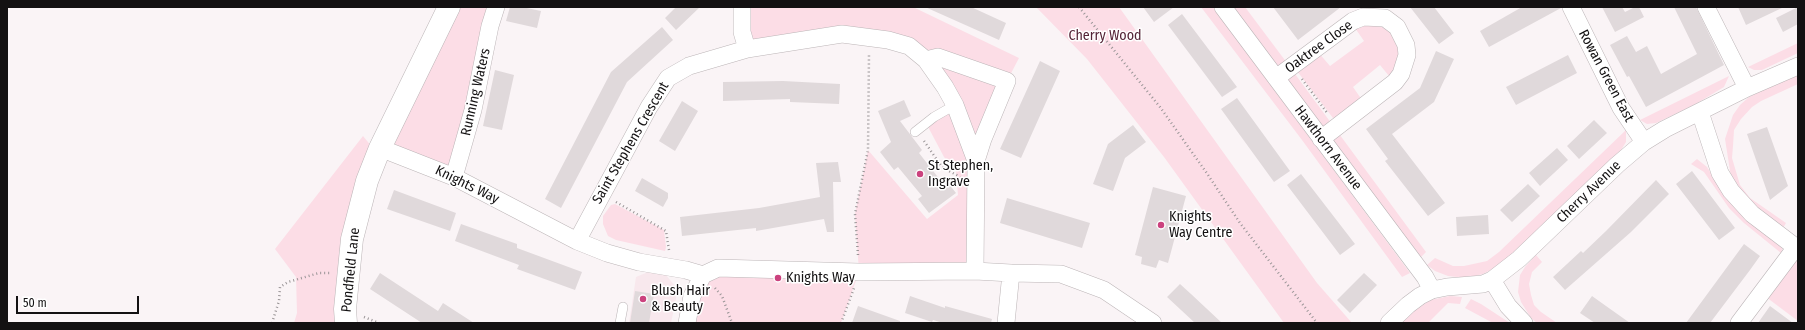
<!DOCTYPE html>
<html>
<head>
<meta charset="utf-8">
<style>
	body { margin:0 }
	#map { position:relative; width:1805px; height:330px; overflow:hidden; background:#faf4f6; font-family:"Fira Sans Condensed",sans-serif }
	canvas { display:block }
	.frame { position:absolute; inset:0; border:8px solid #131112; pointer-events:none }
	.scale { position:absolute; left:16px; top:296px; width:123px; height:18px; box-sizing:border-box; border:2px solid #131112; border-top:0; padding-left:5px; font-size:12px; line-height:14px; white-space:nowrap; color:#131112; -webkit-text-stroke:3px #fff; paint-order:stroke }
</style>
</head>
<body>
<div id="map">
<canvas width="1805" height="330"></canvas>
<div class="frame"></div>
<div class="scale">50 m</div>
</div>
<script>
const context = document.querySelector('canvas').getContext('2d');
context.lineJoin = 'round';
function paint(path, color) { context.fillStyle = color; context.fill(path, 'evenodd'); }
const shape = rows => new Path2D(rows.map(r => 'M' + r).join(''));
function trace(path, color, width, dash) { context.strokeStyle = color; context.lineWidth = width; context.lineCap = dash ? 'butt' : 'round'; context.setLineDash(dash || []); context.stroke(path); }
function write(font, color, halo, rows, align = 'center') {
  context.font = font + ' "Fira Sans Condensed",sans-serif'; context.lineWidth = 3; context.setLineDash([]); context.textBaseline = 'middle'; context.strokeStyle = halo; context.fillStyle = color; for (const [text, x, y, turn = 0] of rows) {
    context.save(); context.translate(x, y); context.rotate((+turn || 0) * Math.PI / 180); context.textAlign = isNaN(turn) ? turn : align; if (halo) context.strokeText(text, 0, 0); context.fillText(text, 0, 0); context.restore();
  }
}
paint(shape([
	[648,272,666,275,675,286,676,299,671,323,629,323,636,277]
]), '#f8e8ed');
paint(shape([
	[449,7,496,7,454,177,380,148],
	[742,7,913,7,1019,58,1007,81,976,161,975,271,859,272,841,323,687,323,703,275,859,272,855,214,868,150,927,219,958,195,956,171,944,157,926,123,955,105,926,60,842,34,747,49],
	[1036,7,1119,7,1317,283,1352,323,1284,323,1164,157,1087,59],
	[1201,7,1213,7,1410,273,1402,277,1302,140],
	[1233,7,1245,7,1284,59,1426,252,1420,258],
	[1377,24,1391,32,1399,51,1394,72,1389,76,1380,65,1353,87,1362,100,1337,120,1333,118,1297,71,1318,52,1330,66,1364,41,1355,28,1362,25],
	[1798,43,1798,53,1762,70,1754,70,1748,67],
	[1798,73,1798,84,1761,101,1752,107,1741,119,1734,130,1733,146,1732,158,1740,185,1750,198,1786,223,1782,230,1754,209,1731,177,1725,139,1733,115,1740,105,1749,97],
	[1729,76,1724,87,1694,105,1656,123,1647,124,1640,120],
	[1626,130,1626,142,1618,155,1537,233,1497,267,1483,274,1467,278,1448,276,1435,271,1427,265,1435,258,1453,266,1464,266,1487,261,1499,252],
	[363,136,377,153,346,323,294,323,297,313,296,277,275,249],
	[1697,159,1707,167,1724,193,1783,247,1781,253,1744,223,1729,208,1704,172,1691,164],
	[615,204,664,230,666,247,665,251,616,240,608,236,603,224,603,216,611,205],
	[1536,255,1542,262,1532,272,1529,284,1531,295,1534,305,1541,312,1557,323,1537,323,1531,318,1521,302,1518,292,1520,275,1525,267],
	[1798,255,1798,321,1766,297],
	[1450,296,1462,297,1460,304,1448,303,1428,323,1400,323,1411,313,1430,300],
	[1471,299,1481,304,1510,323,1493,323,1465,308]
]), '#fcdde6');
paint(shape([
	[510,7,522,7,541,11,537,28,506,21],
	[676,7,700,7,676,30,665,18],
	[925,7,971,7,1006,23,999,40],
	[1143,7,1174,7,1154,22],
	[1273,7,1341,7,1298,40],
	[1410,7,1434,7,1454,33,1439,44],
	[1522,7,1561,8,1489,47,1480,31],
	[1602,7,1622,7,1625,12,1635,7,1639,7,1644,17,1615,32],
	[1674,7,1696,7,1724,65,1646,107,1629,76,1627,77,1610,45,1627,36,1636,52,1647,46,1661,74,1697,54],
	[1738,7,1784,7,1746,25],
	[1798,7,1798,24,1783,32,1776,18],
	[1182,14,1237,87,1222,97,1168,25],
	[662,27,673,40,627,82,561,208,545,199,611,72],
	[1436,51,1454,59,1434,102,1392,134,1445,203,1428,216,1385,161,1388,159,1366,129,1420,88],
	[1568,55,1577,73,1516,105,1506,87],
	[1040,61,1060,71,1021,158,1000,149],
	[495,70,514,75,502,130,483,126],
	[783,81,840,84,839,104,790,102,790,99,723,101,723,82],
	[1237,98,1290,171,1274,182,1221,109],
	[904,100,911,116,900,121,922,150,919,153,941,181,944,178,956,193,929,213,918,199,922,196,898,167,894,170,880,152,891,142,878,111],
	[682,101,698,111,675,151,659,141],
	[1594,120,1607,133,1579,159,1567,146],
	[1133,125,1146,142,1125,158,1113,191,1093,184,1108,144],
	[1767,127,1788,186,1770,200,1747,134],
	[1557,148,1568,160,1540,186,1529,173],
	[838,162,841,182,833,182,834,232,827,232,824,219,756,231,756,228,682,236,680,217,759,208,820,197,816,163],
	[1692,171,1735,228,1719,240,1676,184],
	[1301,174,1355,244,1340,255,1287,185],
	[642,178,668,193,668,198,663,207,635,191],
	[1656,180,1669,194,1631,232,1565,290,1553,277,1581,251,1583,253,1606,231],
	[1528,184,1540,196,1512,222,1500,210],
	[1153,187,1186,196,1168,263,1159,260,1156,268,1141,264,1142,257,1135,255],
	[394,190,456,213,450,231,387,209],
	[1007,198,1090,223,1082,248,1000,223],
	[1488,215,1489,234,1457,236,1456,217],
	[461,224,517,244,517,248,582,272,575,290,517,269,519,265,455,241],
	[1744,244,1760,256,1750,270,1710,323,1686,323],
	[380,273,438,311,443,303,474,323,422,323,370,289],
	[1364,273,1377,285,1350,313,1337,300],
	[1180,284,1191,294,1222,323,1195,323,1167,297],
	[635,291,654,294,649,323,630,323],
	[910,296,945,308,945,306,992,319,991,323,943,323,933,320,932,322,905,313],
	[1592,296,1606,306,1630,323,1595,323,1580,313],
	[858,306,900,321,900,323,852,323],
	[1770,306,1793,323,1758,323]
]), '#e0d9db');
const lane = shape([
	[915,132,934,117,955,105],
	[620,323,623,307]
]);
const street = shape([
	[742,7,742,32,747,49],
	[1223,7,1425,277,1432,290],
	[1571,7,1621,108,1644,142],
	[1706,7,1747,88],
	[926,60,938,57,1007,81,983,139,976,161],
	[1276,78,1353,21,1363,17,1385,18,1397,27,1406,45,1407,55,1401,74,1395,82,1321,139],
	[1700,112,1720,173,1731,191,1752,214,1798,249],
	[380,148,454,177,577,241,607,253,639,262,686,270,703,275,718,268,859,272,975,271,1011,273,1061,274,1104,290,1153,323],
	[454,177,473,110,490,26,496,7],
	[577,241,649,107,668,78,689,66,747,49,842,34,888,40,909,46,926,60,945,87,955,105,976,161,975,271],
	[1492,280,1508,306,1524,323],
	[687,323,692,296,703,275],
	[1006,323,1011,273],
	[1389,323,1408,305,1420,296,1432,290,1447,287,1483,284,1492,280,1519,259,1617,165,1644,142,1665,129,1747,88,1798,66],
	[1739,323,1796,247]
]);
const secondary = shape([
	[346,323,345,309,352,239,367,181,380,148,449,7]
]);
trace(lane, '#bcb5b7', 10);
trace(street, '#bcb5b7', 18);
trace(secondary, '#bcb5b7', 23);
trace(shape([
	[1079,7,1160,107,1206,172,1240,223,1317,323],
	[1302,79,1328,114],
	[924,141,942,167,960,177],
	[616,202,666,231,669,250],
	[858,255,855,214,868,150,869,54],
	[715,288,722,296,732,323],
	[364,317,379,323],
	[272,323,279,301,280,287,288,282,319,273,330,273],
	[841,323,854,288]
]), '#9a9597', 2.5, [1, 3]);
trace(lane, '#fff', 9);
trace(street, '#fff', 17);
trace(secondary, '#fff', 22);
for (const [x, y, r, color] of [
	[920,174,4,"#cb427e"],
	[1161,225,4,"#cb427e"],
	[778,278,4,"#cb427e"],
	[643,299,4,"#cb427e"]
]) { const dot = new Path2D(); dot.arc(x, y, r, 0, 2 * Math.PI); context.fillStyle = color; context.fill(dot); trace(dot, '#fff', 1.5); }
write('14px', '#542336', '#fff', [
	["Cherry Wood",1105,36]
]);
write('14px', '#131112', '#fff', [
	["Oaktree Close",1319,47,-36],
	["Rowan Green East",1606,76,62],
	["Running Waters",476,92,-77],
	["Saint Stephens Crescent",631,143,-60],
	["Hawthorn Avenue",1328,148,53],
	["Knights Way",467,185,26],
	["Cherry Avenue",1589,192,-44],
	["Pondfield Lane",351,270,-84]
]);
write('14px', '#131112', '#fff', [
	["St Stephen,",928,166],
	["Ingrave",928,182],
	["Knights",1169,217],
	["Way Centre",1169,233],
	["Knights Way",786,278],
	["Blush Hair",651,291],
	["& Beauty",651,307]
], 'left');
</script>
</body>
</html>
